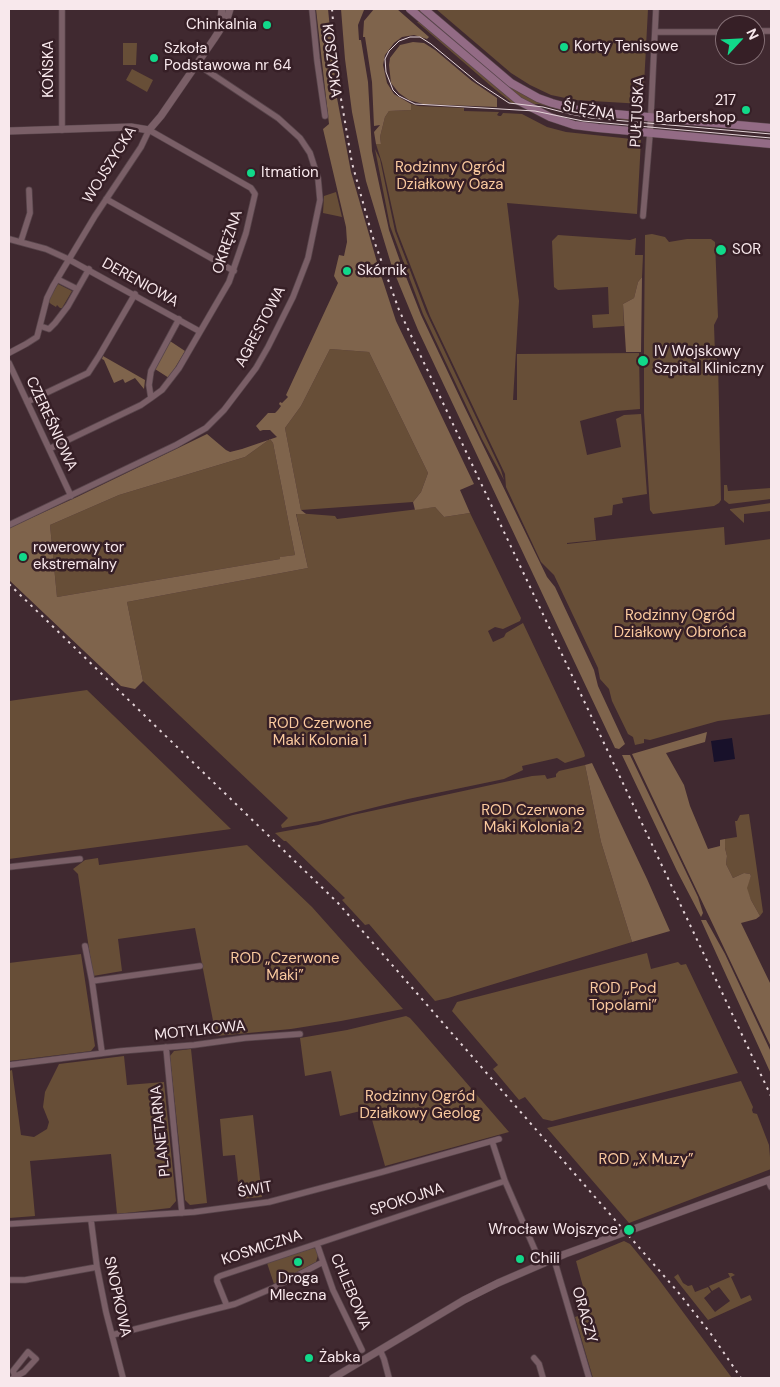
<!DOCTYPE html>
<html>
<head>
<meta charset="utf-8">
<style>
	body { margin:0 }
	#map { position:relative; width:780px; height:1387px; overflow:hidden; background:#402930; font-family:"DM Sans",sans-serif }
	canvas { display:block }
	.frame { position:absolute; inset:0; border:10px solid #f8e8ec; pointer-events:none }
	.north { position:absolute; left:715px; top:15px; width:50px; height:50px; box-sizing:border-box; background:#361f26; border:1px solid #846f75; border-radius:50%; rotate:65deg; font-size:14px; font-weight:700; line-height:20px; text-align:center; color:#f8e8ec }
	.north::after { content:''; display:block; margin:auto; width:18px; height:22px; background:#11d98a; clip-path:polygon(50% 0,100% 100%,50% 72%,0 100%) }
</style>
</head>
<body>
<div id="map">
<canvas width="780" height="1387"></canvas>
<div class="frame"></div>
<div class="north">N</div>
</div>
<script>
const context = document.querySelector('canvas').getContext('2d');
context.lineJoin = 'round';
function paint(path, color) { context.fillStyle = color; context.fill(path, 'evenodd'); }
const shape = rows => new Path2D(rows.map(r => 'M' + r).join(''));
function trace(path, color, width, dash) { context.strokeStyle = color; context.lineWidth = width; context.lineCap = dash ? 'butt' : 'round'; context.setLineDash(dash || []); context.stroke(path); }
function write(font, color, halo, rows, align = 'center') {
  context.font = font + ' "DM Sans",sans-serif'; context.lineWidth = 5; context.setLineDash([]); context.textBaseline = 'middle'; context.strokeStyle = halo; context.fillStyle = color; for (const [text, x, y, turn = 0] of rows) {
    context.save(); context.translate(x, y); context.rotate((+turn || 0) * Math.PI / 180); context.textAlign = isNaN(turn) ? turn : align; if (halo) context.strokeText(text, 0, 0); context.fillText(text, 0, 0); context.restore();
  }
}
paint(shape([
	[415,9,419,9,500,78,527,97,550,106,571,112,638,119,637,121,579,115,539,104,530,104,517,95],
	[436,9,648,9,643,104,575,100,551,95,530,85,511,73],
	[417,22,420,22,516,103,512,103,491,86],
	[123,43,137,43,136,65,123,65],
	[132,69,153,80,147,92,126,80],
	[411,104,418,106,464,108,464,111,499,112,497,115,499,116,501,116,503,113,522,114,547,127,566,132,641,140,637,214,507,203,519,301,513,400,517,400,517,354,639,353,640,409,616,411,580,421,587,455,621,447,616,419,624,415,641,414,647,494,622,498,623,503,613,505,612,515,594,518,596,540,567,543,567,544,724,527,725,545,771,539,771,714,718,721,650,740,644,739,644,743,635,745,633,737,628,734,612,701,609,689,600,679,598,668,554,575,541,562,506,487,505,474,430,316,397,231,382,163,376,144,381,144,380,137,385,117,389,111,411,110],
	[375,149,380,159,395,231,426,312,501,470,504,480,482,439,423,314,390,226],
	[336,192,342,217,323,213,324,196],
	[652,234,665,237,669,242,687,239,711,239,715,242,718,317,714,325,715,355,718,361,721,500,719,503,714,506,653,514,650,510,644,413,644,338,645,235],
	[558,235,630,240,636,238,635,255,643,255,642,277,638,282,634,298,623,304,624,326,593,328,592,315,609,314,608,287,558,290,554,287,552,241],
	[58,284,72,291,62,308,60,308,57,305,56,307,51,304,48,301],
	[330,349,369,352,428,473,421,492,413,502,301,510,285,428,301,406],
	[270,439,273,443,295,555,281,557,280,559,57,597,50,525,119,495,245,457],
	[724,485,727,485,728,491,771,488,771,499,729,504,724,500],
	[771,503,771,511,744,514,744,523,730,510,730,509],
	[435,507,444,517,470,513,521,618,520,621,503,629,495,627,488,631,493,642,504,637,506,633,523,623,584,752,585,756,584,757,565,763,557,758,522,766,523,770,504,779,408,799,320,821,282,828,281,825,288,818,143,681,127,602,308,568,296,513,335,516,337,519],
	[87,690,170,770,231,829,9,859,9,701],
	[585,765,601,842,632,942,448,998,435,1001,369,924,365,925,342,900,345,898,286,841,284,841,275,833,318,825,353,815,532,776,545,775,547,779,556,777,556,774,559,771],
	[749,814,763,912,760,916,751,900,746,888,751,876,750,874,744,873,733,878,726,864,727,856,725,848,725,839,737,837,735,821,737,821,740,815],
	[247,845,312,907,403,1009,341,1021,291,1029,216,1036,195,928,118,939,122,971,93,976,78,874,73,869,85,860,98,858,99,865],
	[647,953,651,969,678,962,681,965,686,964,738,1073,552,1121,543,1119,525,1097,519,1100,493,1069,498,1065,452,1011,457,1002],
	[81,954,95,1046,91,1051,9,1061,9,963],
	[406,1016,410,1018,418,1027,509,1132,385,1166,369,1109,340,1116,331,1071,305,1076,300,1038,347,1030],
	[191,1049,207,1203,190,1205,185,1200,170,1056,174,1051],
	[124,1056,127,1085,164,1082,176,1201,170,1208,117,1214,111,1154,30,1161,35,1216,9,1218,9,1071,12,1070,21,1135,34,1137,47,1129,49,1122,43,1107,45,1092,59,1064],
	[741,1081,753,1107,752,1110,753,1113,757,1114,769,1145,771,1169,629,1223,547,1128],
	[253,1115,262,1197,240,1199,235,1155,223,1156,220,1119],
	[624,1241,630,1244,657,1277,732,1378,593,1378,575,1317,590,1312,576,1261],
	[313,1248,316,1249,318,1255,316,1262,274,1284,267,1263],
	[728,1273,732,1273,735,1275,731,1277,741,1299,750,1295,752,1300,708,1320,674,1277,678,1274,683,1283,688,1286,692,1285,695,1292,708,1287,711,1292,704,1298,715,1312,730,1301,719,1287,712,1291,709,1286,730,1277]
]), '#674e37');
paint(shape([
	[316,9,328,9,337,98,351,172,379,269,396,321,474,484,460,490,470,513,444,517,435,507,415,510,413,502,421,492,428,473,369,352,330,349,301,406,285,428,301,510,306,514,296,514,308,568,127,602,143,681,135,689,121,686,9,580,9,528,77,497,207,434,226,450,230,452,242,449,277,437,270,430,263,430,260,431,256,426,268,413,275,413,278,410,281,406,279,404,280,402,282,403,288,397,286,395,338,283,334,276,339,255,344,256,347,242,346,227,323,129,329,124],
	[270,439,273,443,295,555,280,557,280,559,57,597,50,525,119,495,245,457],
	[341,9,364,9,364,10,358,25,359,40,361,40,368,82,372,151,389,230,401,264,421,315,463,404,547,577,555,587,594,670,598,686,625,744,619,749,615,748,418,330,392,267,366,181,352,112,345,59],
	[374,9,397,9,429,37,427,39,414,35,402,37,394,43,385,55,383,65,387,83,394,94,411,104,411,110,389,111,385,117,380,137,381,144,376,144,374,132,380,125,374,126,372,82,365,37,363,37,364,21],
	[413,42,424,43,435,50,472,81,497,98,497,107,423,104,409,100,399,93,391,83,389,65,390,58,400,45],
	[642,277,641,352,626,352,623,304,634,298,638,282],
	[170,341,185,351,169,378,155,369],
	[103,356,145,380,144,389,135,378,125,383,123,379,114,383,104,360,102,359],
	[707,732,705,742,666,753,684,785,690,806,708,849,720,846,720,840,725,839,725,848,727,856,726,864,733,878,744,873,750,874,751,876,747,888,751,900,760,916,756,919,741,923,771,985,771,1047,632,754],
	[622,755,630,755,698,897,703,913,701,917,677,871],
	[592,763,647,879,670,931,632,942,601,842,585,765],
	[701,920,706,920,725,954,771,1052,771,1074]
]), '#7f644c');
paint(shape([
	[732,738,735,759,714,762,711,741]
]), '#18112a');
const minor = shape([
	[312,9,317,60,325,116],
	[755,31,771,31],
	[655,32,725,32],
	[62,130,62,9],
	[106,199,234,271],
	[643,216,650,133,656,9],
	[9,239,46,249,68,259,199,331],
	[21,241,30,213,29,190],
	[57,279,77,289],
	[40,326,49,329,55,323,68,306,89,269],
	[9,353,26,344,37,337,47,298,53,286,95,216,141,147,149,130,251,188,255,194,246,233,229,282,179,368,162,390,151,398,149,385,151,371,179,319],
	[9,363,71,496],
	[27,402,88,373,99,356,135,294],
	[49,449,141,405,151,398],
	[9,525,176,445,206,428,224,410,256,368,268,347,293,297,308,258,320,200,318,178,310,153,300,138,278,118,197,64],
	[9,867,80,859],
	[85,946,92,981],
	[166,1047,182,1213],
	[102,1053,92,981,200,966],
	[9,1065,121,1051,194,1045,245,1038,300,1034],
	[492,1141,505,1181,541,1264],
	[768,1180,771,1187],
	[91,1220,97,1267,106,1312,123,1378],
	[9,1224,194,1212,269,1202,382,1172,499,1139],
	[317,1244,333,1290,362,1350],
	[554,1259,589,1378],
	[9,1280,25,1280,97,1267],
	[227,1306,217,1281,217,1278,220,1276,505,1181],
	[112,1335,235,1304,273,1288,323,1262],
	[380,1350,384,1359,389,1378],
	[534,1358,539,1364,543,1378],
	[13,1378,24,1372,36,1359,28,1352,13,1371,15,1376]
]);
const tertiary = shape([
	[220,28,222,9],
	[9,131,131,127,149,130,161,116,214,39,227,19,230,9],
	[333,1378,464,1300,498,1283,565,1254,771,1179]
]);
const secondary = shape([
	[410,9,519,101,550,117,574,125,598,128,771,144],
	[424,9,511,83,538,98,552,103,582,111,771,128]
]);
trace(minor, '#58454b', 7);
trace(tertiary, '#58454b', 8);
trace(secondary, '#58454b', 9);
trace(minor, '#7a5f67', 5.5);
trace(tertiary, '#7a5f67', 7);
trace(secondary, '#936b85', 8);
trace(shape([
	[771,134,591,118,570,114,543,107,509,103,477,82,431,44,420,37,410,37,399,41,389,51,385,59,386,72,393,90,399,96,415,104,535,111,583,121,771,138]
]), '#e4d4d8', 1);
trace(shape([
	[332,9,338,81,352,163,372,235,399,310,771,1096],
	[9,584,338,903,678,1292,711,1334,741,1378]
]), '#e4d4d8', 2, [2.5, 5]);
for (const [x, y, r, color] of [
	[267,25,5,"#11d98a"],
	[564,47,5,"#11d98a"],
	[154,58,5,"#11d98a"],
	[746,110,5,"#11d98a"],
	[251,173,5,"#11d98a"],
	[721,250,6,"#11d98a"],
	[347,271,5,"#11d98a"],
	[643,361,6,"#11d98a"],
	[23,557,5,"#11d98a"],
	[629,1230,6,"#11d98a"],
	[520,1259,5,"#11d98a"],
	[298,1262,5,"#11d98a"],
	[309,1358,5,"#11d98a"]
]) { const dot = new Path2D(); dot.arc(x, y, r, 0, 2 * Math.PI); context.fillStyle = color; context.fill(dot); trace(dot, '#361f26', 2); }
write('15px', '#f8e8ec', '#361f26', [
	["Chinkalnia",257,25,"right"],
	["Korty Tenisowe",574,47],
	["Szkoła",164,49],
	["Podstawowa nr 64",164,66],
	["217",736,101,"right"],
	["Barbershop",736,118,"right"],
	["Itmation",261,173],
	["SOR",732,250],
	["Skórnik",357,271],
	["IV Wojskowy",654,352],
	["Szpital Kliniczny",654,369],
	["rowerowy tor",33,548],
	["ekstremalny",33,565],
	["Wrocław Wojszyce",618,1230,"right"],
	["Chili",530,1259],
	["Droga",298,1279,"center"],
	["Mleczna",298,1296,"center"],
	["Żabka",319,1358]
], 'left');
write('15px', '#f8e8ec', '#361f26', [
	["KOSZYCKA",331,61,83],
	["KOŃSKA",49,69,-90],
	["ŚLĘŻNA",589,111,10],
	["PUŁTUSKA",638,112,-87],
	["WOJSZYCKA",110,165,-58],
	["OKRĘŻNA",228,242,-72],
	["DERENIOWA",140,283,29],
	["AGRESTOWA",261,327,-62],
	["CZEREŚNIOWA",51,424,65],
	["MOTYLKOWA",200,1031,-6],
	["PLANETARNA",161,1131,-96],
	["ŚWIT",255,1190,-10],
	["SPOKOJNA",407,1200,-18],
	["KOSMICZNA",262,1248,-18],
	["CHLEBOWA",350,1292,67],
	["SNOPKOWA",117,1297,78],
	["ORACZY",584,1315,74]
]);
write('15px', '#fac99e', '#361f26', [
	["Rodzinny Ogród",450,168],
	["Działkowy Oaza",450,185],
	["Rodzinny Ogród",680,616],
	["Działkowy Obrońca",680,633],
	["ROD Czerwone",320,724],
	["Maki Kolonia 1",320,741],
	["ROD Czerwone",533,811],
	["Maki Kolonia 2",533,828],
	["ROD „Czerwone",285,959],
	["Maki”",285,976],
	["ROD „Pod",623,989],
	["Topolami”",623,1006],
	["Rodzinny Ogród",420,1097],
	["Działkowy Geolog",420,1114],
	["ROD „X Muzy”",646,1160]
]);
</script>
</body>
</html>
